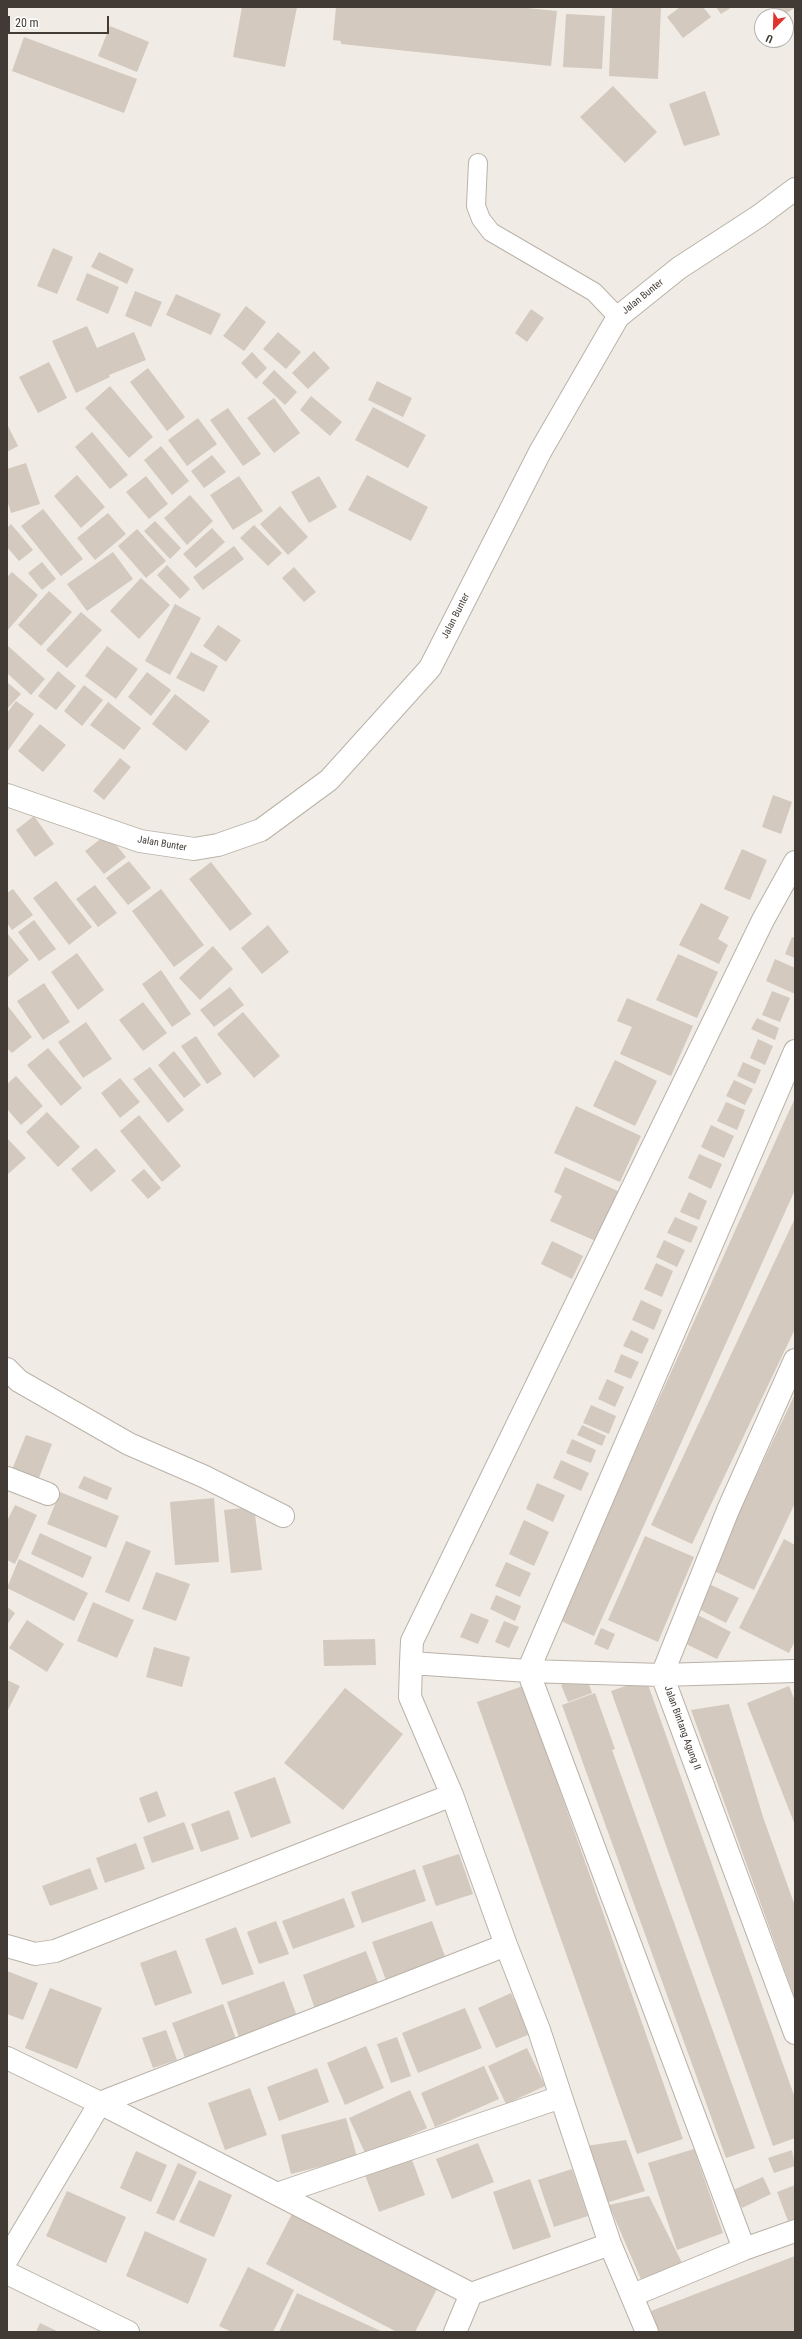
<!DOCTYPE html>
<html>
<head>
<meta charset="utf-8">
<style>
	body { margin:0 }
	#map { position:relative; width:802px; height:2339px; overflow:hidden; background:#f0ebe5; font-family:"Roboto Condensed",sans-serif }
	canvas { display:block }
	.frame { position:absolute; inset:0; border:8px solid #423b35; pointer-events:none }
	.north { position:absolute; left:754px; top:8px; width:40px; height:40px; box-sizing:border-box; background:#fff; border:1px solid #b3b1ae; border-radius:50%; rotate:203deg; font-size:11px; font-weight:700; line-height:16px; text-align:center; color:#423b35 }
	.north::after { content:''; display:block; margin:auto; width:14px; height:18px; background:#e1322b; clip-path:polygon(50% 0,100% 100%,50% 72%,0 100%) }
	.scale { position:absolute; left:8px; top:16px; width:101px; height:18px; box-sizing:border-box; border:2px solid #423b35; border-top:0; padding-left:5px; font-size:12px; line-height:14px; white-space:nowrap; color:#423b35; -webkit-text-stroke:3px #fff; paint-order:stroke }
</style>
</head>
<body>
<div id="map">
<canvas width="802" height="2339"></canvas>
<div class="frame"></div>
<div class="north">U</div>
<div class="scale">20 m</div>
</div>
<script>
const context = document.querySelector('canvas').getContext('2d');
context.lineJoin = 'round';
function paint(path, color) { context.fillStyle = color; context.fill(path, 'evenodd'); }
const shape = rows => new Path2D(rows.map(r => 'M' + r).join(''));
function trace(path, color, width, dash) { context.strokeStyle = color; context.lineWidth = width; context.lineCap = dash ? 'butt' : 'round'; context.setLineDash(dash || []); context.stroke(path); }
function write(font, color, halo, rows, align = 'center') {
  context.font = font + ' "Roboto Condensed",sans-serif'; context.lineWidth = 3; context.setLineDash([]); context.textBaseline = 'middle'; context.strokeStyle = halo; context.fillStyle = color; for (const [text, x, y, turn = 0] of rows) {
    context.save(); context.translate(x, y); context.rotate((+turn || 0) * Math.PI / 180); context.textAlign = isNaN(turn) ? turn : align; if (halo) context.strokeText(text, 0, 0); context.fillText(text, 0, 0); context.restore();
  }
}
paint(shape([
	[242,7,297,7,285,67,233,57],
	[336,7,517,7,557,11,551,66,341,44,341,41,333,40],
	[612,7,661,7,658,79,609,76],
	[680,7,703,7,711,17,683,38,667,17],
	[716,7,732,7,721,14],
	[776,7,795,7,795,8,781,16],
	[566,14,605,16,602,69,563,67],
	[110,26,149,42,137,72,98,56],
	[24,37,137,79,124,113,12,71],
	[613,86,657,132,625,163,580,117],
	[705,91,720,135,684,146,669,104],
	[53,248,73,257,57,294,37,286],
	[99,252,134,269,127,284,91,267],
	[87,273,119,287,108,314,76,300],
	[135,291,162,302,151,327,125,316],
	[176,294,221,314,211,335,166,315],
	[246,306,266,322,244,351,223,336],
	[531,309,544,318,527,342,515,333],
	[87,326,97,348,134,332,146,360,109,375,110,377,76,393,52,341],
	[278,332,301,352,286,369,263,349],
	[314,351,330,368,308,389,292,373],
	[252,352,267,368,256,379,241,363],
	[49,362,67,398,38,413,19,377],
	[148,368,185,417,167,431,130,382],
	[274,370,297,392,285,405,262,383],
	[377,381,412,398,403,417,368,400],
	[110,386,153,437,129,458,85,408],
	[311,396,342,422,330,436,300,410],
	[274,398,300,433,274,453,247,418],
	[373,407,426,435,408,468,355,440],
	[228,408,261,454,243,466,210,420],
	[198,418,217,444,187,466,168,440],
	[7,424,18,446,7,452],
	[92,432,128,475,110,489,75,447],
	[161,446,189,481,172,495,144,460],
	[212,455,226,472,204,488,191,471],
	[26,463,40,504,11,513,7,500,7,469],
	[77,475,105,507,81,528,54,496],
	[367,475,428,507,411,541,348,510],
	[146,476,168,504,149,519,126,492],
	[239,476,263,511,233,530,210,495],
	[319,476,337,507,309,523,291,492],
	[190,495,213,521,187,545,164,518],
	[280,506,308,537,288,555,260,524],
	[43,509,83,559,61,576,21,526],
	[108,513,126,534,95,560,77,538],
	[155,521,181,548,170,559,144,531],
	[11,524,33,550,19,561,7,547,7,528],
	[254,525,282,553,268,566,240,538],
	[212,528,225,542,196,568,183,554],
	[137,529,166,561,146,578,118,546],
	[234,546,244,559,203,590,193,577],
	[113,552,133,579,87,611,67,584],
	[42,562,56,579,42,590,28,573],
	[167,565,190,589,180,599,157,575],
	[294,567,316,592,304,602,282,578],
	[12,572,38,595,7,631,7,577],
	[141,578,170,605,139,639,110,611],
	[49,591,72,612,41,646,18,625],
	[175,604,201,618,170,675,145,661],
	[81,612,102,630,67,668,46,650],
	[218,625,241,640,226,662,203,646],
	[8,646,45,679,31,695,7,673],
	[107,646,138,669,116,699,85,676],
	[191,652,218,666,204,692,176,678],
	[58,671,76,686,56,710,38,696],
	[147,672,171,690,151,716,128,697],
	[7,682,21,694,7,709],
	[84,685,103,700,82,726,64,711],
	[175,694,210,721,186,751,152,724],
	[16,701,34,714,7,752,7,713],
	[108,702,141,728,124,750,90,725],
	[40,724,66,745,43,772,18,751],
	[120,758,131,767,104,800,93,791],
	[773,795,792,802,781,834,762,827],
	[34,816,54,844,35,857,16,830],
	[107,834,126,857,104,874,85,851],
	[742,849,767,860,750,900,724,889],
	[129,861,151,888,128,905,106,878],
	[211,862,252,914,230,931,189,879],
	[56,881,92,927,69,945,33,898],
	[95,885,117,913,98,927,76,899],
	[13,889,33,915,12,930,7,923,7,893],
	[161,889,204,945,174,967,132,911],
	[701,903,729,917,718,939,728,945,719,964,679,945],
	[34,920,56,949,39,961,18,932],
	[268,925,289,952,262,974,241,948],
	[7,933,29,960,7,978],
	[792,937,795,938,795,958,785,954],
	[213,946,233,969,200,1000,179,978],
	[77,953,104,990,78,1010,51,972],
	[678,954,718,972,697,1018,656,1000],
	[775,959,795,968,795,994,766,981],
	[161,970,191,1014,172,1027,142,984],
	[44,983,70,1022,43,1040,17,1001],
	[230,987,244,1005,214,1027,200,1010],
	[772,991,790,998,780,1022,762,1015],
	[627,998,693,1026,671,1076,620,1054,632,1027,617,1021],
	[143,1002,167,1033,143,1051,119,1020],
	[7,1005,32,1037,12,1053,7,1048],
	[243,1012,280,1056,254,1078,217,1034],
	[757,1018,779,1028,775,1040,751,1029],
	[86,1022,112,1059,83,1078,58,1042],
	[196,1036,222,1074,207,1084,181,1046],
	[758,1039,773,1046,765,1065,750,1058],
	[48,1048,82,1088,61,1106,27,1065],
	[174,1051,201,1085,184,1098,158,1065],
	[615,1060,657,1081,635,1126,593,1106],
	[743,1062,761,1070,755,1084,737,1076],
	[150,1067,184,1110,168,1123,133,1079],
	[16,1076,43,1106,21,1125,7,1109,7,1084],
	[120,1078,140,1102,120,1118,101,1093],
	[734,1080,753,1089,745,1105,726,1096],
	[795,1098,795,1190,594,1636,559,1620],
	[726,1102,745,1110,737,1130,717,1121],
	[576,1106,641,1136,620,1182,554,1153],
	[47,1112,80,1147,58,1167,26,1132],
	[139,1115,181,1166,162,1182,120,1131],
	[711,1125,734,1136,724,1158,701,1147],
	[7,1138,26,1158,7,1175],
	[96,1148,116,1171,91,1192,71,1169],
	[699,1154,722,1164,711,1189,688,1178],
	[565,1167,620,1192,598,1242,550,1221,562,1196,554,1192],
	[144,1169,161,1188,148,1199,131,1180],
	[689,1192,707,1201,699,1220,680,1212],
	[675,1217,698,1227,691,1243,667,1233],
	[795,1218,795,1329,692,1544,651,1525],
	[664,1240,685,1250,677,1267,656,1257],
	[552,1241,583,1256,572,1279,541,1264],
	[656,1263,673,1271,662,1297,644,1289],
	[641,1300,662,1310,654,1330,632,1320],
	[631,1330,649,1339,642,1354,623,1346],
	[621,1354,639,1362,631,1379,614,1372],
	[607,1379,624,1387,615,1407,598,1399],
	[795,1394,795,1503,754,1590,712,1570],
	[591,1405,616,1416,609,1434,583,1423],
	[582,1425,606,1436,602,1446,577,1435],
	[26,1435,52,1444,37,1483,11,1472],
	[572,1439,596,1450,591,1463,566,1453],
	[561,1460,589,1473,581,1491,553,1478],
	[84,1476,112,1488,107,1500,78,1488],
	[537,1483,565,1495,553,1522,526,1509],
	[60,1492,119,1516,106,1548,47,1524],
	[214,1498,219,1562,175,1565,170,1502],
	[15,1505,37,1515,15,1564,7,1560,7,1521],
	[254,1507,262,1570,231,1573,224,1510],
	[524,1520,549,1532,534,1566,509,1554],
	[40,1533,92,1557,83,1578,31,1554],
	[645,1536,694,1557,658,1642,608,1620],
	[784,1539,795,1545,795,1641,789,1653,739,1628],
	[126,1541,151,1551,129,1602,105,1592],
	[19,1559,88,1593,74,1621,7,1588],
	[506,1562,531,1573,520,1597,495,1586],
	[156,1572,190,1584,176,1621,142,1609],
	[707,1583,739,1598,726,1623,695,1607],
	[496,1595,521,1606,515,1621,490,1609],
	[93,1602,134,1620,117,1658,77,1641],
	[7,1607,15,1613,7,1625],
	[692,1612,731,1632,717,1659,678,1640],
	[471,1613,489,1620,478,1644,460,1637],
	[27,1620,64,1644,47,1672,9,1648],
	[504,1621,519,1627,509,1648,495,1642],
	[601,1628,615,1634,608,1650,594,1644],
	[375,1639,376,1665,324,1666,323,1640],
	[154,1647,190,1657,182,1687,146,1677],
	[586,1676,592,1693,568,1702,561,1685],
	[646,1679,795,2098,795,2138,773,2146,611,1691],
	[7,1680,20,1686,7,1712],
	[523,1686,683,2139,637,2154,477,1702],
	[789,1686,795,1701,795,1825,747,1703],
	[345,1688,403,1734,343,1810,284,1763],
	[595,1693,615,1749,612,1750,755,2148,726,2158,562,1705],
	[729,1704,763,1817,795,1906,795,1999,691,1710],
	[275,1777,291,1823,251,1838,234,1792],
	[157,1791,166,1816,148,1823,139,1798],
	[229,1810,239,1839,201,1852,191,1824],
	[184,1822,194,1849,152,1863,143,1837],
	[136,1843,145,1869,105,1883,96,1858],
	[459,1854,473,1894,436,1906,422,1866],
	[90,1868,98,1889,50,1906,42,1886],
	[415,1869,426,1901,362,1923,351,1892],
	[344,1898,355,1927,293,1949,282,1921],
	[276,1921,289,1954,259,1964,247,1932],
	[432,1921,447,1962,387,1983,372,1942],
	[236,1927,254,1974,222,1985,205,1939],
	[176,1950,192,1993,155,2006,140,1963],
	[366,1951,379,1985,315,2009,303,1975],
	[7,1971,38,1983,23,2020,7,2014],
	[284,1981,298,2019,240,2040,227,2002],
	[50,1988,102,2008,77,2069,25,2048],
	[511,1993,530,2034,496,2048,478,2008],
	[223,2004,236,2039,185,2058,172,2023],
	[465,2008,482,2048,418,2073,402,2033],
	[166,2030,177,2060,153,2068,142,2038],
	[397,2037,411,2076,391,2083,377,2044],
	[366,2046,384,2088,345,2105,327,2063],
	[527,2048,545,2086,506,2104,488,2066],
	[484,2066,499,2099,435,2127,421,2093],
	[317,2068,329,2102,279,2121,267,2087],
	[250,2088,267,2135,225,2150,208,2103],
	[410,2090,427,2128,366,2155,349,2118],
	[346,2118,357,2157,291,2174,281,2135],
	[626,2140,645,2191,603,2204,586,2146],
	[478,2143,494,2182,452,2199,436,2159],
	[694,2149,723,2233,677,2250,648,2163],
	[792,2150,795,2166,774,2173,768,2158],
	[136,2151,167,2165,151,2202,120,2188],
	[411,2157,425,2195,379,2212,365,2175],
	[178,2163,197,2172,174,2221,156,2213],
	[572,2169,588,2216,554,2227,538,2180],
	[763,2177,771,2194,742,2208,733,2190],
	[530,2179,551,2237,513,2250,493,2192],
	[199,2180,232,2195,214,2237,179,2222],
	[795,2185,795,2219,788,2221,777,2192],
	[67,2191,126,2217,106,2263,46,2236],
	[649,2196,683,2265,643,2284,609,2205],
	[292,2214,437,2289,415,2332,397,2332,266,2264],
	[145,2231,207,2259,188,2304,126,2276],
	[795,2256,795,2332,659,2332,651,2311],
	[248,2267,294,2290,273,2332,232,2332,219,2326],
	[297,2293,348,2316,383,2332,279,2332],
	[40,2323,59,2332,36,2332]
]), '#d3c9be');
const service = shape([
	[478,163,476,206,481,219,491,232,594,292,618,317]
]);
const minor = shape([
	[7,795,140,841,194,849,218,845,261,830,329,780,430,668,540,452,618,317,679,268,759,216,795,189],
	[795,1360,728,1510,662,1675,795,2033],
	[7,1369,19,1381,129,1444,203,1476,283,1516],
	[7,1478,48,1494],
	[411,1663,412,1641,763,920,795,862],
	[7,1946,35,1954,55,1951,452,1795],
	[7,2058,100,2103,506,1945],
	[561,2097,539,2030,506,1945,452,1795,410,1697,411,1663,528,1671,662,1675,795,1671],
	[277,2194,471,2294,610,2244],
	[744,2249,528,1671,795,1051],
	[7,2259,100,2103,277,2194,561,2097,610,2244,647,2332],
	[7,2273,128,2332],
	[633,2295,744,2249,795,2231],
	[455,2332,471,2294]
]);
trace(service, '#bab2a8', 20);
trace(minor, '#bab2a8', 24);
trace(service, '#fff', 18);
trace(minor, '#fff', 22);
write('10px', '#423b35', '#fff', [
	["Jalan Bunter",643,297,-39],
	["Jalan Bunter",456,616,-63],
	["Jalan Bunter",162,844,10],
	["Jalan Bintang Agung II",682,1728,70]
]);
</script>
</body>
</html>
